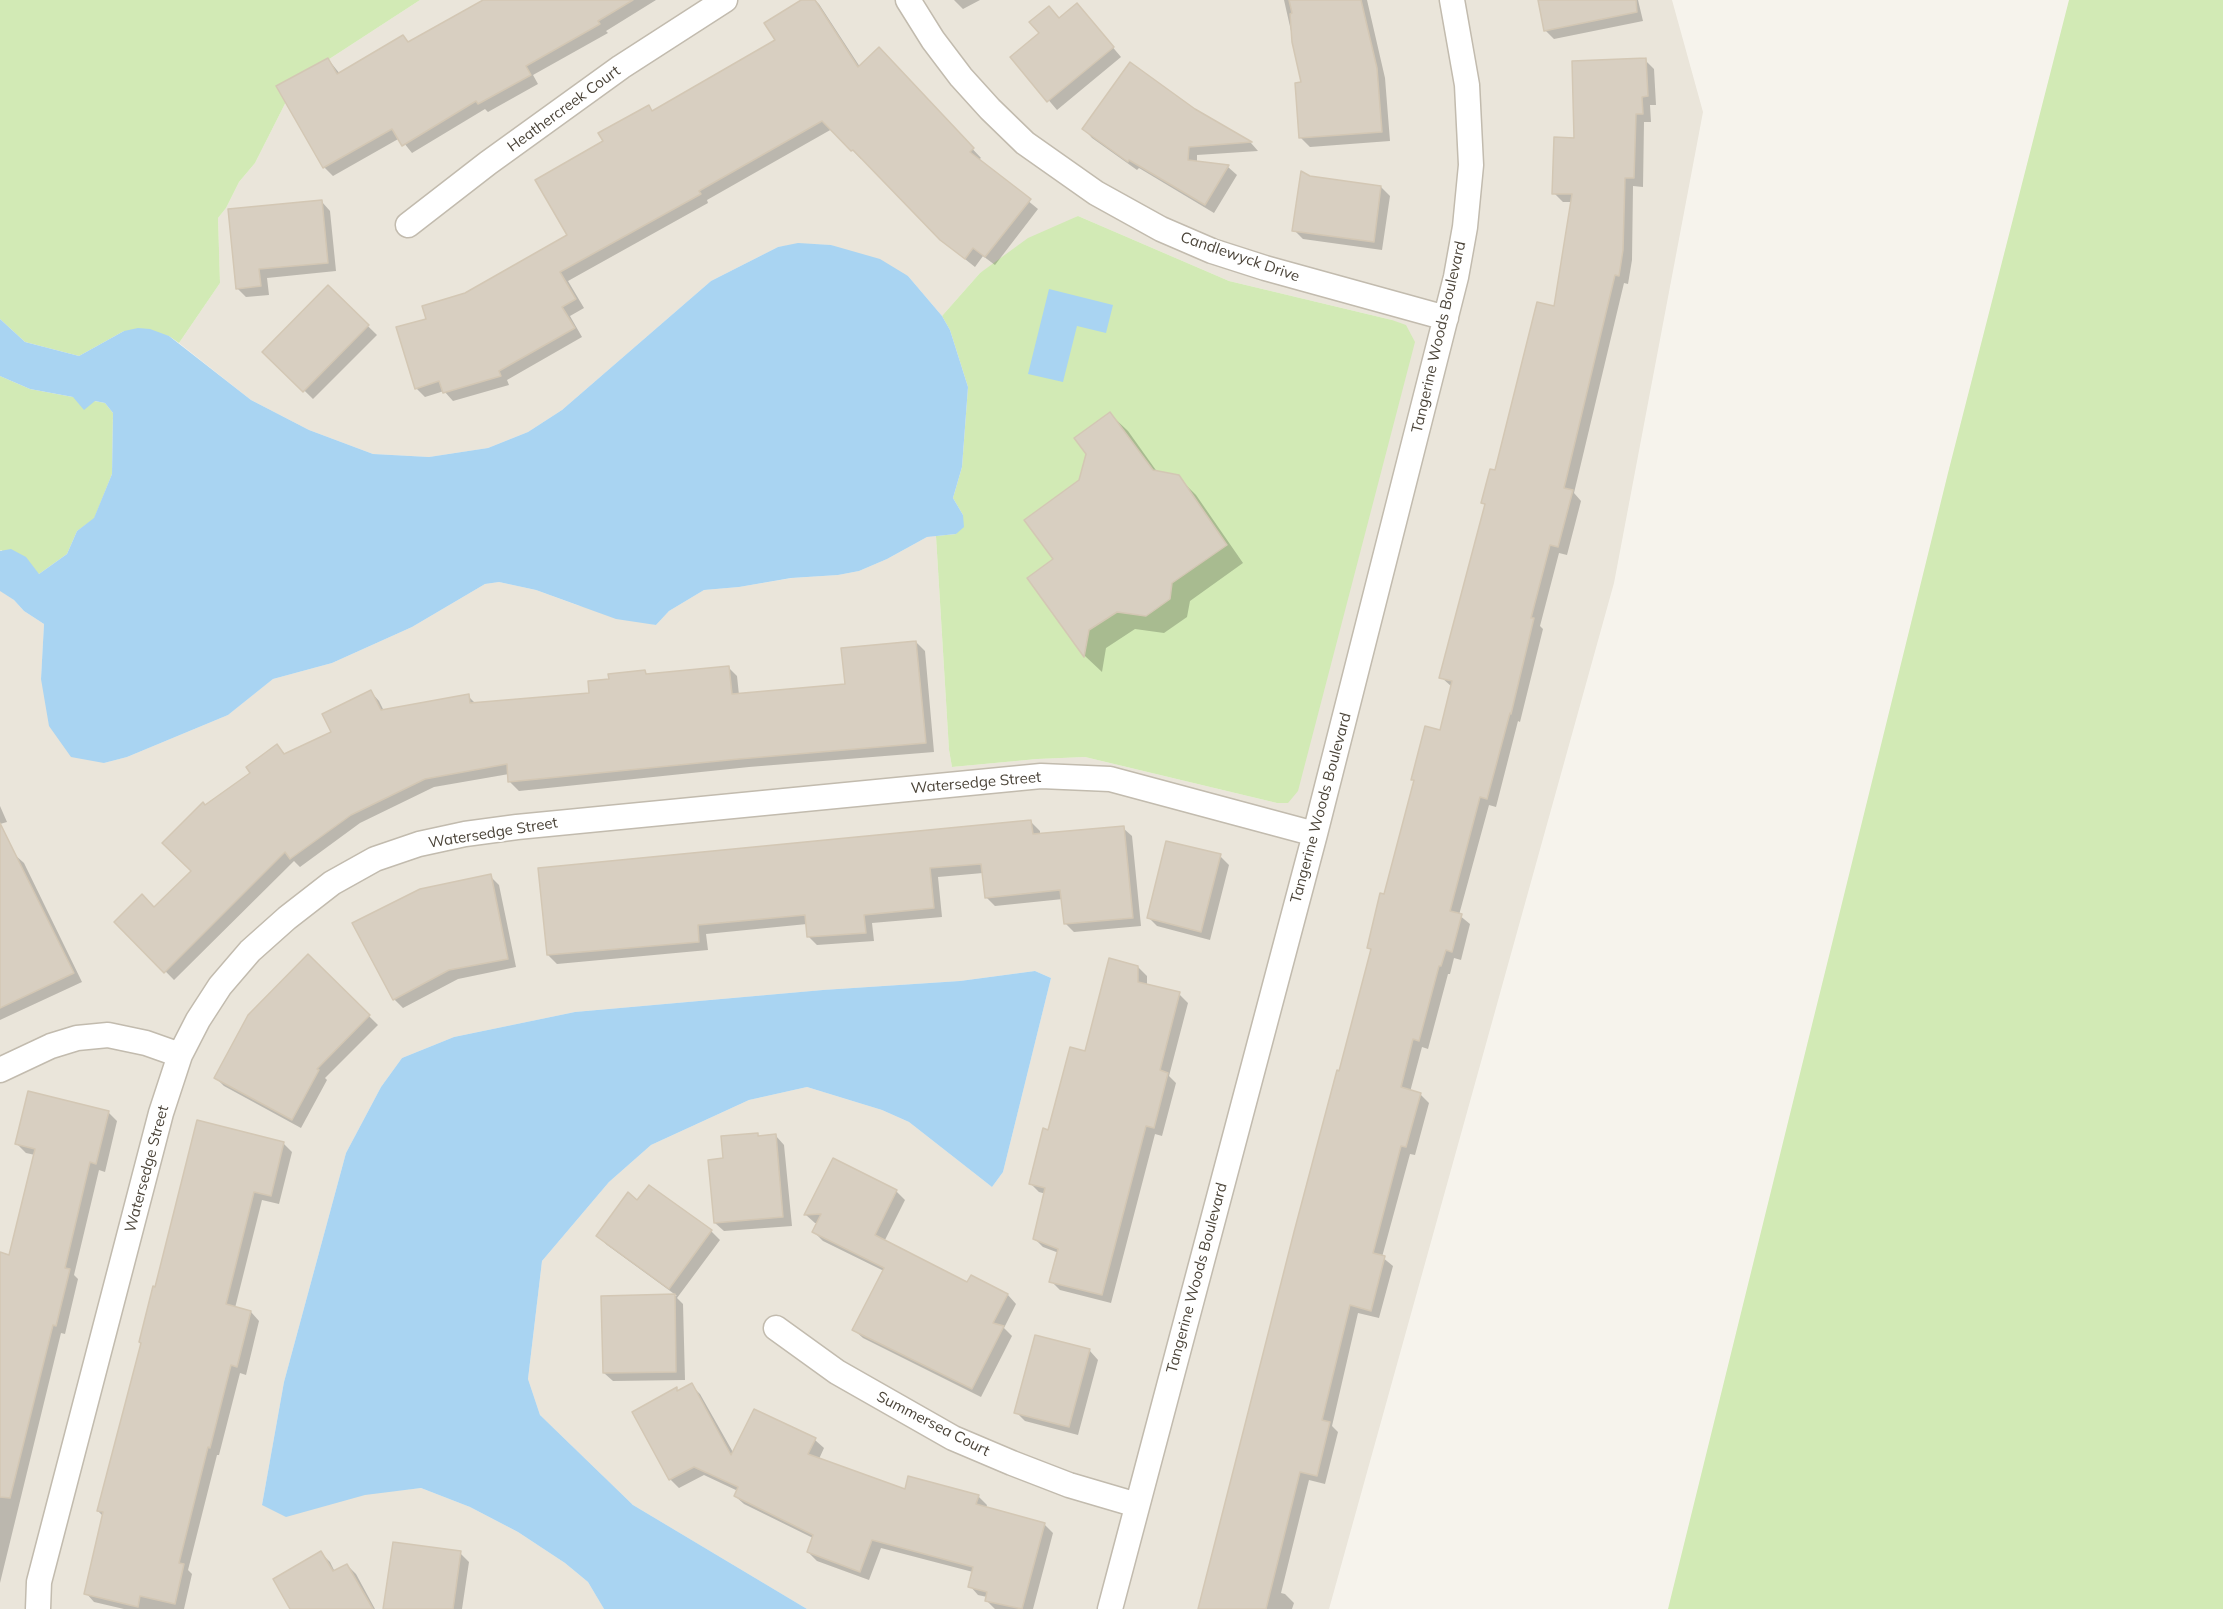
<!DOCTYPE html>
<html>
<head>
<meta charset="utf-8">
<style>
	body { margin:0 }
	canvas { display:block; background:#f6f3ec }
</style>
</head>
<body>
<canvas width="2223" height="1609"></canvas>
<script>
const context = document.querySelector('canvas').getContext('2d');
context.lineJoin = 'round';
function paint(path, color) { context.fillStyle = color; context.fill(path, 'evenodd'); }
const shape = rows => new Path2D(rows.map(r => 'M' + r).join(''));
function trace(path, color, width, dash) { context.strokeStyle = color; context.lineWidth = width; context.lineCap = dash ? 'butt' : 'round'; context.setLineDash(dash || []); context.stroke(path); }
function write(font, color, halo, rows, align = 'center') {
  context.font = font + ' Mulish,sans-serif'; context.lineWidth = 4.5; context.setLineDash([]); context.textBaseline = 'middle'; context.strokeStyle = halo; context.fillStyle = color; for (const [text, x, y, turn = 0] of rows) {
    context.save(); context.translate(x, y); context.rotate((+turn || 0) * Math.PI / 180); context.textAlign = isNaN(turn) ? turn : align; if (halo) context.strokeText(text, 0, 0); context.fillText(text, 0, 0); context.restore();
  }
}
paint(shape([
	[420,0,1672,0,1703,112,1614,583,1329,1609,807,1609,633,1505,540,1415,528,1379,542,1261,609,1182,651,1145,749,1100,807,1087,882,1110,909,1122,992,1187,1003,1172,1051,978,1035,971,960,981,823,990,575,1012,454,1037,402,1058,381,1087,346,1153,284,1382,262,1505,421,1488,470,1507,518,1532,565,1563,588,1582,604,1609,0,1609,0,590,14,600,24,611,44,624,41,679,104,763,127,757,228,715,273,679,332,663,412,627,485,584,499,582,536,590,577,605,656,625,669,611,704,590,739,587,792,578,838,575,859,571,887,559,927,537,936,536,949,750,952,767,1037,759,1085,757,1277,803,1392,320,1229,281,1078,216,980,273,942,316,908,276,831,245,798,244,778,247,711,281,562,410,528,432,488,448,429,457,373,454,309,430,251,400,179,343,220,283,218,218,226,208,239,182,255,163,297,80]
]), '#eae5da');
paint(shape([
	[0,0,420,0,297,80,255,163,239,182,226,208,218,218,220,283,179,343,169,336,124,331,79,356,25,342,0,319],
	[2069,0,2223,0,2223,1609,1668,1609,1948,473],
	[1078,216,1229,281,1392,320,1406,325,1415,342,1298,791,1288,803,1277,803,1085,757,1037,759,952,767,949,750,936,536,956,534,963,515,953,498,962,467,968,387,950,330,942,316,980,273,1028,238],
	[0,376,30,389,105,403,113,413,112,474,94,519,77,531,67,554,39,574,1,550,0,551]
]), '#d2eab5');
paint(shape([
	[798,243,831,245,880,259,908,276,942,316,950,330,968,387,962,467,953,498,963,515,964,527,956,534,927,537,887,559,859,571,838,575,791,578,739,587,704,590,669,611,656,625,616,619,536,590,499,582,485,584,412,627,332,663,273,679,228,715,127,757,104,763,71,757,49,726,41,679,44,624,24,611,14,600,0,591,0,551,11,549,26,557,39,574,67,554,77,531,94,518,112,474,113,413,105,403,95,401,84,410,73,397,30,389,0,376,0,319,25,342,79,356,124,331,138,328,150,329,169,336,251,400,309,430,373,454,429,457,488,448,528,432,562,410,711,281,778,247],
	[1049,289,1113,305,1106,333,1077,326,1063,382,1028,374],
	[1035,971,1051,978,1003,1172,992,1187,909,1122,882,1110,807,1087,749,1100,651,1145,609,1182,542,1261,528,1379,540,1415,633,1505,807,1609,604,1609,588,1582,565,1563,518,1532,470,1507,421,1488,365,1495,286,1517,262,1505,284,1382,346,1153,381,1087,402,1058,454,1037,575,1012,823,990,960,981]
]), '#a9d4f2');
paint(shape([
	[486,0,656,0,606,31,608,33,533,75,538,84,488,112,485,109,412,153,400,138,333,176,324,167,328,59,340,74,403,37,409,43],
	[804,0,815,0,819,4,860,67,887,58,981,158,978,160,1038,209,995,265,983,256,975,267,951,248,862,157,861,159,832,129,707,200,708,203,568,281,584,308,570,316,582,337,507,380,509,385,453,401,444,391,425,397,416,388,428,320,466,294,569,236,605,142,648,107,654,112,777,40],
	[954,0,980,0,963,9],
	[1284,0,1367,0,1385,78,1390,141,1310,147,1301,138,1303,84],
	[1539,0,1638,0,1643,21,1554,39,1545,30],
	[1077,5,1121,57,1057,110,1012,57],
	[1645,60,1654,69,1656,105,1650,105,1651,122,1644,122,1643,187,1633,186,1632,260,1628,284,1624,283,1574,493,1581,501,1567,555,1559,553,1540,626,1543,629,1520,722,1518,721,1496,807,1489,805,1459,915,1470,924,1461,960,1454,958,1450,974,1448,974,1428,1049,1422,1047,1410,1092,1420,1094,1429,1103,1415,1155,1410,1154,1382,1257,1393,1266,1379,1318,1358,1313,1332,1426,1338,1432,1325,1484,1309,1480,1281,1593,1285,1594,1294,1603,1292,1609,1200,1609,1340,1072,1372,951,1368,947,1385,896,1415,781,1413,779,1441,731,1452,687,1441,677,1486,506,1482,502,1497,472,1556,308,1573,202,1563,202,1554,193,1576,139],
	[1195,110,1251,143,1258,151,1197,155,1197,162,1228,167,1237,175,1214,213,1139,168,1137,170,1092,138,1084,129],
	[1309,178,1381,187,1390,196,1382,250,1303,239,1294,230],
	[322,202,330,211,336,271,267,278,269,295,246,297,237,288],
	[328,287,377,335,313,399,265,352],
	[1110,414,1128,431,1158,473,1178,477,1196,495,1243,563,1190,601,1187,617,1164,633,1135,629,1106,648,1102,672,1085,656,1029,579,1055,559,1080,481],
	[916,642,925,651,934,752,749,767,519,791,510,782,509,774,434,787,360,823,300,867,294,861,174,980,117,922,154,909,193,871,205,807,253,773,277,746,286,755,333,732,371,692,379,701,384,711,468,696,476,704,590,694,610,681,645,672,649,676,728,667,737,676,739,695,846,685],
	[0,806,7,822,0,824],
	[1031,822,1040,831,1040,835,1123,828,1132,836,1141,926,1074,932,1065,923,1063,899,995,906,986,897,983,873,938,877,942,917,872,923,874,941,817,945,808,936,807,924,706,934,708,950,557,964,548,955],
	[15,855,24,863,82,982,0,1020,0,862],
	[1220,856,1229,865,1210,940,1157,926,1149,918],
	[490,876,499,885,516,967,458,979,403,1008,394,999],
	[308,956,378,1025,325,1078,327,1080,301,1128,224,1086,215,1077],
	[1138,967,1147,976,1147,986,1179,994,1188,1003,1169,1076,1176,1083,1162,1136,1155,1134,1111,1303,1060,1290,1051,1281,1059,1253,1043,1247,1034,1238,1046,1194,1039,1192,1030,1183,1049,1131,1086,1053],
	[108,1112,117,1121,105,1172,99,1170,74,1275,78,1279,65,1334,61,1333,0,1583,0,1254,10,1256,35,1155,26,1153,17,1144],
	[757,1134,760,1137,776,1136,784,1145,792,1226,724,1231,715,1223,724,1160],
	[283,1143,292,1152,279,1204,262,1200,235,1308,251,1312,259,1321,246,1375,240,1373,219,1455,217,1455,188,1570,192,1574,184,1609,124,1609,94,1602,86,1593,103,1516,98,1511,156,1288],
	[834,1160,896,1191,905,1200,884,1242,968,1284,971,1277,1008,1295,1016,1304,1004,1328,1012,1336,981,1397,863,1338,854,1330,884,1271,823,1241,814,1232,818,1223,815,1223,806,1215],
	[711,1231,720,1240,677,1298,683,1304,685,1380,613,1381,604,1373,602,1298,677,1296,607,1245,598,1236],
	[1090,1351,1098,1360,1078,1435,1025,1421,1016,1412],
	[691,1385,700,1394,734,1454,815,1440,824,1448,819,1459,906,1491,978,1496,987,1505,986,1508,1044,1524,1053,1533,1033,1609,995,1609,986,1600,987,1597,978,1595,970,1586,973,1572,881,1548,869,1580,817,1561,808,1552,813,1538,744,1504,735,1496,738,1491,704,1475,679,1488,670,1479,676,1389,679,1392],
	[321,1553,330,1562,335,1572,347,1565,356,1574,375,1609,292,1609],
	[460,1553,469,1562,462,1609,385,1609]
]), '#0003');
const building = shape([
	[483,0,633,0,598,21,600,24,526,66,531,75,478,104,476,101,402,146,392,129,323,168,276,86,328,58,337,74,403,35,408,42,483,0],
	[801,0,815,0,858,67,879,47,974,148,970,152,1031,199,985,257,973,248,965,259,940,240,853,150,851,151,822,121,699,191,701,194,560,272,576,299,562,307,575,328,499,371,501,376,443,393,439,381,415,389,396,327,426,319,422,306,465,293,567,235,535,180,603,141,598,133,649,105,652,111,775,40,764,23,801,0],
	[1289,0,1361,0,1377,68,1382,132,1299,138,1295,83,1301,82,1292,42,1290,14,1292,13,1289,0],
	[1538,0,1636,0,1637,12,1544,31,1538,0],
	[1077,3,1114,47,1047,102,1010,57,1039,33,1029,22,1049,6,1059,18,1077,3],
	[1646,58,1648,96,1642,97,1643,114,1636,114,1634,178,1625,178,1623,250,1619,276,1615,275,1564,488,1573,490,1558,547,1550,545,1531,618,1534,618,1511,714,1510,713,1487,799,1480,797,1450,911,1462,914,1452,952,1446,950,1441,966,1439,966,1419,1041,1413,1039,1401,1087,1421,1093,1406,1147,1401,1146,1373,1253,1385,1256,1371,1311,1350,1305,1322,1420,1330,1422,1317,1476,1300,1472,1266,1609,1198,1609,1294,1232,1337,1070,1339,1071,1371,949,1367,948,1380,893,1384,894,1414,780,1411,780,1425,726,1440,730,1452,681,1439,678,1485,504,1481,503,1490,469,1495,470,1537,302,1554,306,1572,194,1552,194,1554,137,1574,138,1572,61,1646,58],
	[1130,62,1195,109,1252,142,1189,147,1188,160,1229,165,1205,205,1129,160,1128,162,1082,129,1130,62],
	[1301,171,1310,176,1381,186,1374,242,1292,231,1301,171],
	[322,200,328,263,259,269,261,286,236,289,228,209,322,200],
	[328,285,369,325,303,392,262,352,328,285],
	[1110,412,1153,470,1179,475,1227,545,1172,583,1170,599,1146,616,1117,612,1089,630,1084,657,1027,578,1053,559,1024,520,1079,480,1086,454,1074,438,1110,412],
	[916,641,926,743,739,759,508,782,507,764,425,779,351,815,290,859,285,852,164,973,114,922,142,894,154,907,191,871,162,843,203,802,205,805,250,773,246,767,277,744,284,754,331,732,322,714,371,690,381,710,469,694,470,703,589,693,588,681,609,679,608,674,645,670,646,674,729,666,732,694,845,684,841,648,916,641],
	[1031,820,1033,834,1124,826,1133,918,1064,924,1060,890,985,898,981,864,930,868,934,908,864,915,866,933,807,937,805,915,698,925,699,942,547,955,538,868,1031,820],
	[0,823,74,973,0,1008,0,823],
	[1166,841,1221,854,1201,932,1147,918,1166,841],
	[491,874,508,959,449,970,393,1000,352,923,420,889,491,874],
	[308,954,370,1015,317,1069,319,1070,292,1120,214,1078,248,1015,308,954],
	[1109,958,1138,966,1138,982,1180,992,1160,1070,1168,1073,1154,1128,1146,1126,1102,1295,1049,1282,1058,1249,1033,1239,1045,1188,1029,1184,1043,1128,1048,1130,1070,1047,1085,1051,1109,958],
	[28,1091,109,1111,96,1164,90,1162,65,1268,70,1269,56,1326,53,1325,10,1498,0,1497,0,1252,9,1255,35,1149,15,1144,28,1091],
	[197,1120,284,1142,271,1196,254,1192,226,1304,251,1311,237,1367,231,1365,210,1448,208,1447,179,1563,184,1564,175,1604,140,1596,138,1607,84,1594,103,1512,97,1511,141,1343,139,1342,153,1286,155,1287,197,1120],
	[758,1133,758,1136,776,1134,783,1217,714,1223,708,1160,723,1158,721,1136,758,1133],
	[833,1158,897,1190,875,1235,967,1282,971,1275,1008,1294,993,1323,1004,1326,972,1389,852,1330,884,1268,812,1232,821,1214,804,1215,833,1158],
	[649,1185,712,1230,669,1289,596,1236,628,1192,637,1200,649,1185],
	[675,1294,676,1372,603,1373,601,1296,675,1294],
	[1035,1335,1090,1349,1069,1427,1014,1413,1035,1335],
	[692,1383,731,1455,754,1409,816,1438,808,1454,905,1489,908,1476,979,1495,976,1504,1045,1523,1022,1609,985,1601,987,1592,968,1587,973,1567,872,1540,860,1572,807,1552,813,1535,734,1496,738,1487,694,1467,669,1480,632,1412,677,1387,677,1391,692,1383],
	[393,1542,461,1551,453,1609,383,1609,393,1542],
	[321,1551,333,1571,347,1564,373,1609,290,1609,273,1579,321,1551]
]);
paint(building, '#d8cfc1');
trace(building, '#d3c7b4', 1.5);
const street = shape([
	[908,0,933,40,961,77,990,109,1025,143,1096,193,1161,229,1212,251,1265,268,1446,318],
	[408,225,488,163,621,67,725,0],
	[0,1070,51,1046,77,1038,108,1035,146,1043,180,1055],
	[776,1328,837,1372,953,1438,1012,1463,1069,1485,1137,1505],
	[38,1609,39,1582,161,1113,180,1055,198,1020,220,986,250,951,287,918,332,883,375,859,419,844,465,834,517,827,1041,776,1110,779,1315,834],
	[1110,1609,1315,834,1456,277,1465,227,1471,165,1467,85,1452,0]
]);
trace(street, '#c2bbae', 27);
trace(street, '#fff', 24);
write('15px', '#4b4439', '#fff', [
	["Heathercreek Court",564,109,-36],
	["Candlewyck Drive",1240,257,19],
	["Tangerine Woods Boulevard",1439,337,-77],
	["Watersedge Street",976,783,-5],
	["Tangerine Woods Boulevard",1321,808,-75],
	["Watersedge Street",493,833,-9],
	["Watersedge Street",147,1169,-75],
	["Tangerine Woods Boulevard",1197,1278,-75],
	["Summersea Court",933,1424,27]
]);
</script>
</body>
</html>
